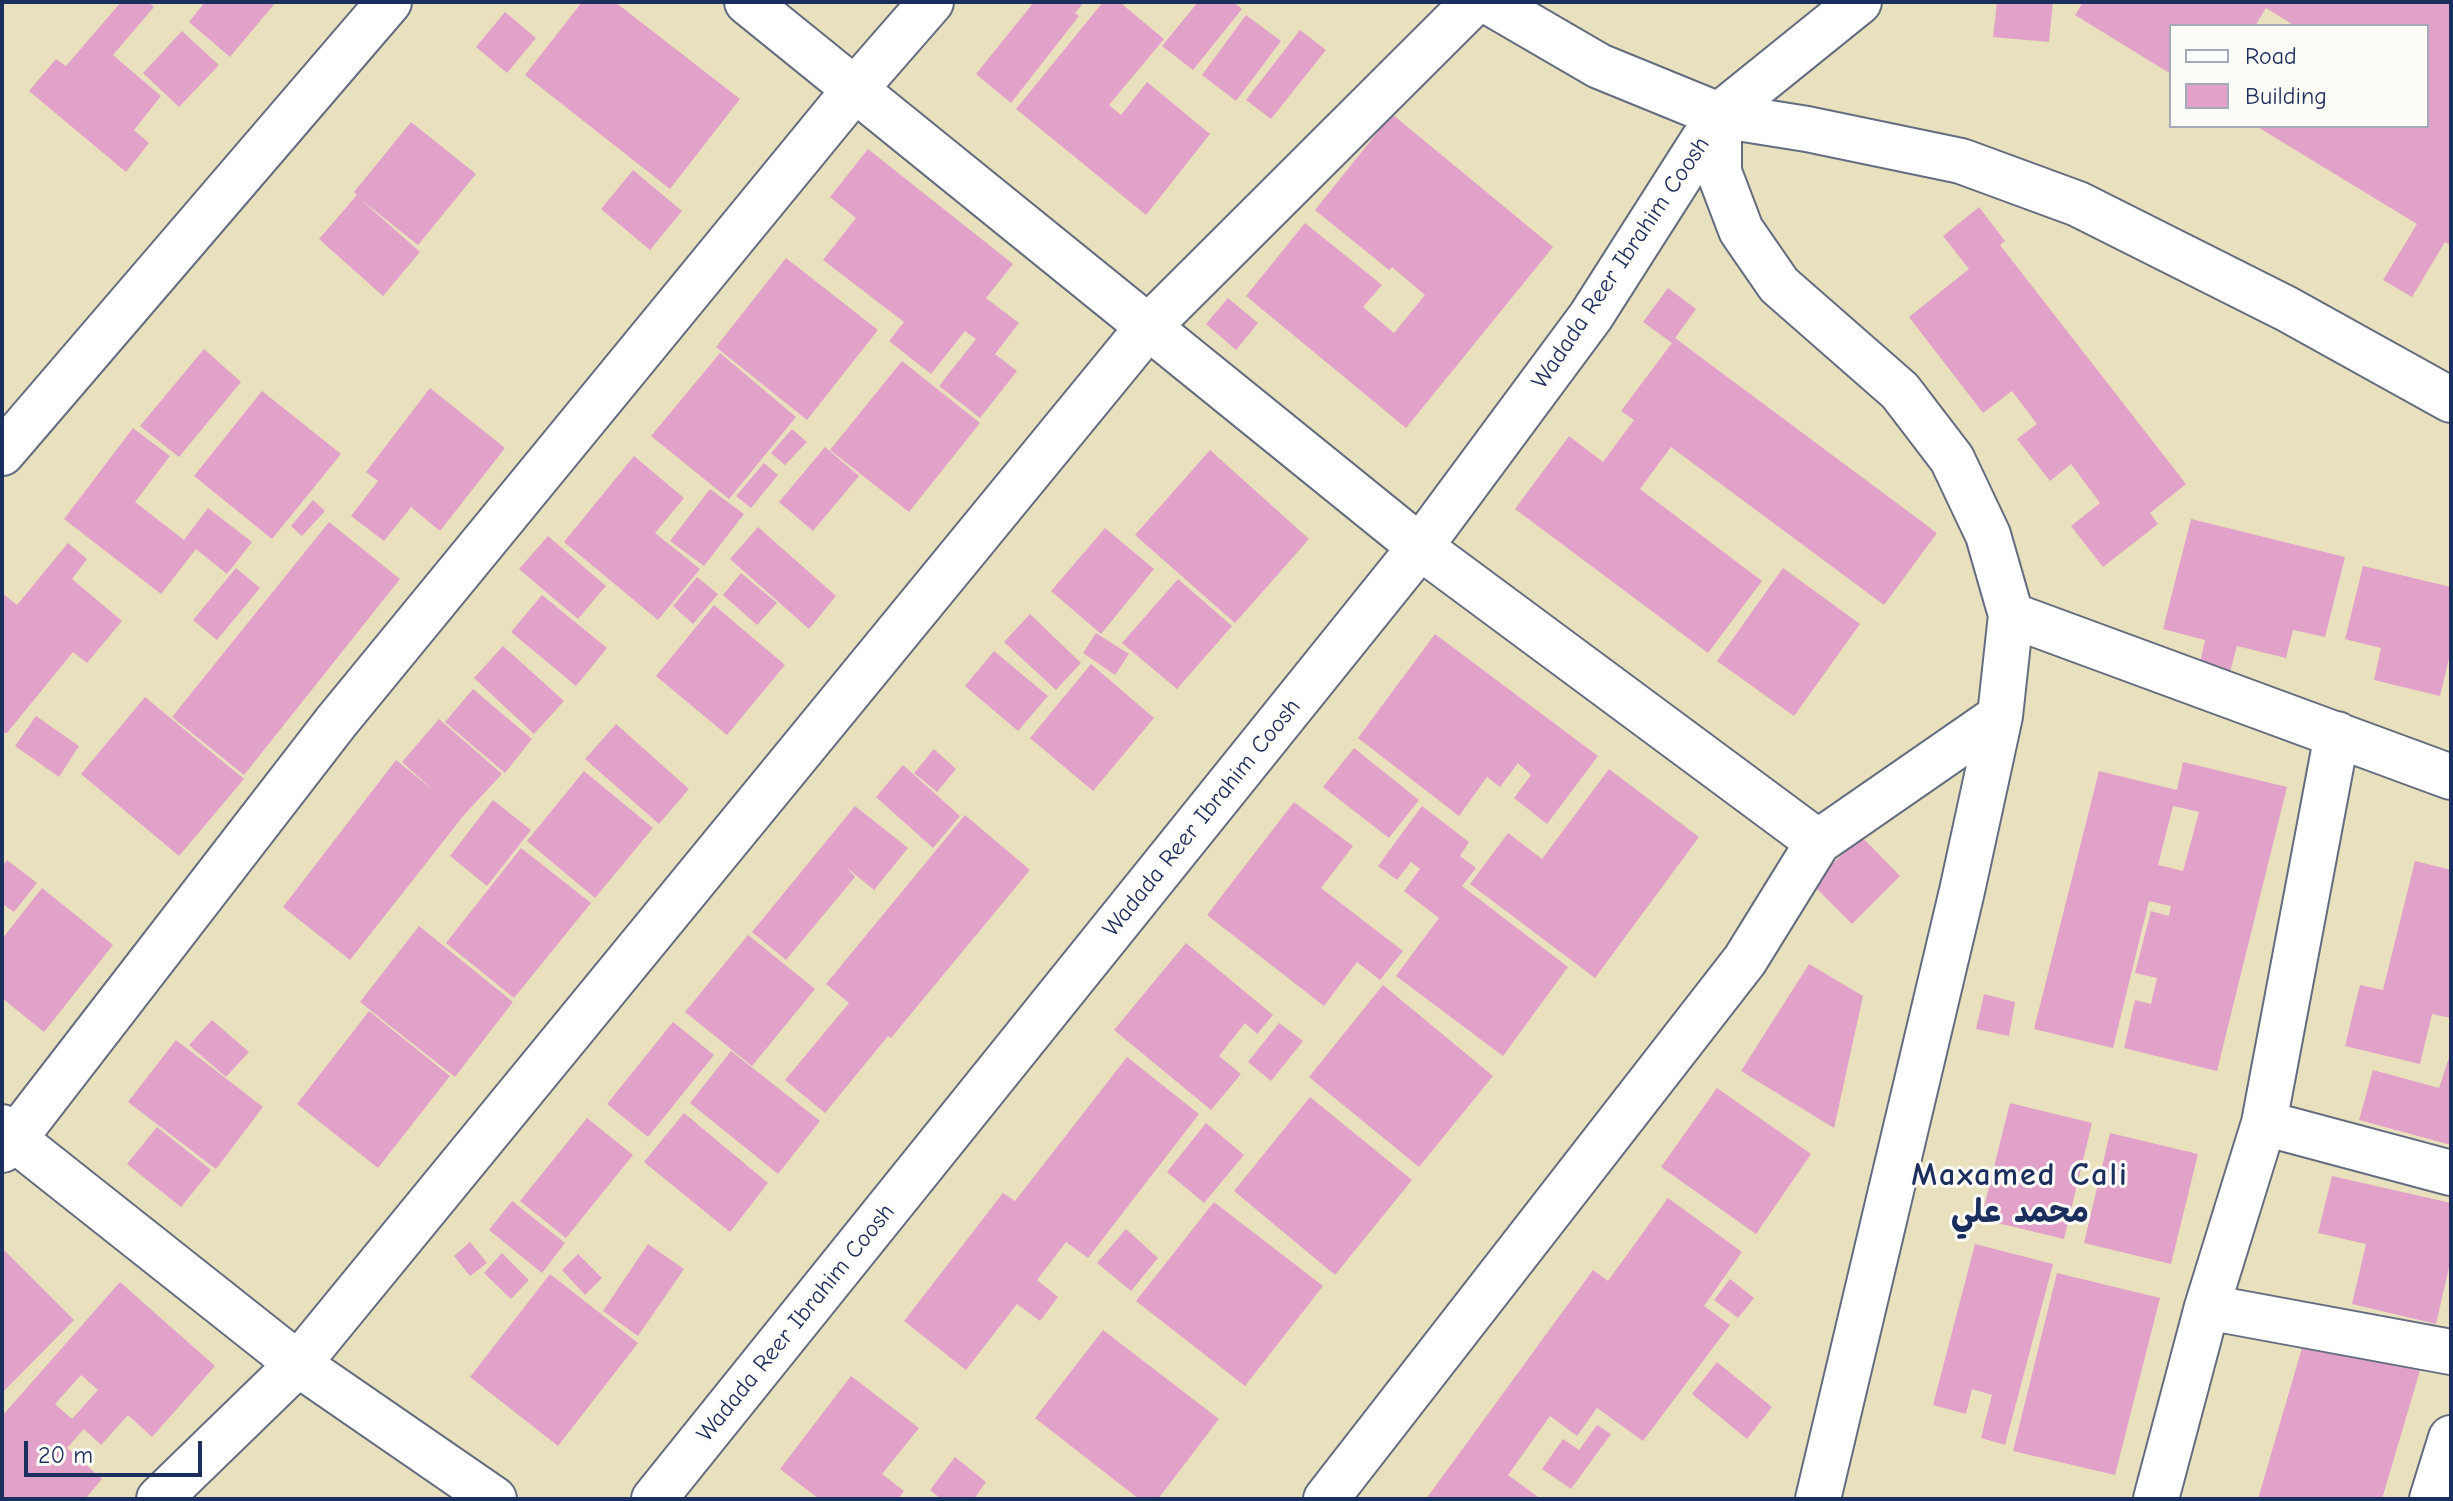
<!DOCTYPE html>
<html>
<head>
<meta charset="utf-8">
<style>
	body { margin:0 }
	#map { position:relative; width:2453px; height:1501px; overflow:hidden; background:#e9e1be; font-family:"Comic Neue",sans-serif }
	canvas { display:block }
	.frame { position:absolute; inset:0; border:4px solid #1b2f5e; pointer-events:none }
	.legend { position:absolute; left:2169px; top:24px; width:260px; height:104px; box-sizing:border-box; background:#fdfcf7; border:2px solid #a3aaba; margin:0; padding:10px 14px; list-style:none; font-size:24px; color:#1b2f5e }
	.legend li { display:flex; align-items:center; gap:16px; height:40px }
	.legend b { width:40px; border:2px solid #a3aaba }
	.scale { position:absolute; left:24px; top:1441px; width:178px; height:36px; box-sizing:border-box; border:4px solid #1b2f5e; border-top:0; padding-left:10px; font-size:24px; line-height:28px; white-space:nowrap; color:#1b2f5e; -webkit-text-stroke:6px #fdfcf7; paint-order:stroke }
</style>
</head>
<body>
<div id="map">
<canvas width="2453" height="1501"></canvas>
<div class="frame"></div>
<ul class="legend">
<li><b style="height:10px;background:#fff"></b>Road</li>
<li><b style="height:22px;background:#e2a1c8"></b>Building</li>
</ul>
<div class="scale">20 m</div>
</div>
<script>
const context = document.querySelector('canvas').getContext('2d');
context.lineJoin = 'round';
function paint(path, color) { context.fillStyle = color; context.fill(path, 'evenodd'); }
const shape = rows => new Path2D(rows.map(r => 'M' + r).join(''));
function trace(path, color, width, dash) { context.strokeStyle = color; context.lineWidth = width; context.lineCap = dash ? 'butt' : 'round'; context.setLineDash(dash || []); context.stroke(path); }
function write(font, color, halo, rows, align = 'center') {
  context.font = font + ' "Comic Neue","Playpen Sans Arabic",sans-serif'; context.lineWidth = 6; context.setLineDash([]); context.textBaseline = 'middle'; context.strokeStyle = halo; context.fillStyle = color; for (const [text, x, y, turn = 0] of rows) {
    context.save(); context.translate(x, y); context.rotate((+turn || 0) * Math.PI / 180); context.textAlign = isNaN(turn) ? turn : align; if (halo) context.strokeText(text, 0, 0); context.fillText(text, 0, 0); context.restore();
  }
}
paint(shape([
	[121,2,148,2,154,7,113,55,161,96,134,130,149,143,126,172,29,91,56,59,66,66],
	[205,2,276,2,230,57,189,22],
	[582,2,615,2,740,99,670,189,525,75],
	[1034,2,1084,2,1075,13,1079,16,1011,103,976,74],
	[1103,2,1125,2,1123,5,1164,39,1109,105,1121,115,1147,82,1210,134,1146,215,1016,109],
	[1198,2,1233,2,1242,9,1193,70,1162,46],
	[1997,2,2053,2,2049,42,1993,37],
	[2083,2,2451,2,2451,245,2445,242,2412,297,2383,280,2417,224,2256,126,2427,126,2427,26,2295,26,2266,8,2255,26,2171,26,2171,74,2075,15],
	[505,12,536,38,507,73,476,47],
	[1246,15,1281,41,1236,101,1202,75],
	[1300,30,1326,50,1271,119,1246,100],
	[182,31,219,65,179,107,143,73],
	[1392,114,1553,247,1406,428,1246,296,1305,223,1382,285,1363,307,1394,333,1425,295,1392,267,1389,270,1315,210],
	[411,122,476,174,418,245,359,198,420,252,383,296,319,239,357,195,354,192],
	[868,149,1013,264,986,298,1019,323,995,354,1017,371,980,418,939,386,976,339,965,331,931,374,889,341,904,322,823,260,856,218,830,197],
	[633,170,682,211,650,250,601,209],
	[1979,207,2005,241,2000,245,2186,484,2150,513,2158,524,2103,567,2071,526,2100,503,2071,464,2050,481,2017,439,2037,424,2012,391,1983,413,1909,317,1969,269,1943,236],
	[786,258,878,330,807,420,716,347],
	[1668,288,1696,309,1675,338,1937,533,1884,605,1671,447,1640,489,1762,581,1708,653,1515,509,1569,436,1603,462,1634,420,1621,411,1672,343,1643,322],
	[1228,298,1258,323,1236,350,1206,324],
	[204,349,241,382,179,457,140,426],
	[720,353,796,417,729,499,651,436],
	[902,361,980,423,909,512,830,450],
	[430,388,505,448,440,531,411,507,384,541,351,516,378,481,366,472],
	[262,391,341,454,272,539,194,476],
	[133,428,170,456,135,502,184,540,208,508,252,542,227,574,196,549,161,594,64,519],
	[792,429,807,442,785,465,771,453],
	[825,447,859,476,813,531,779,502],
	[1210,450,1309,539,1235,623,1135,535],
	[634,456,684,498,655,533,700,569,658,620,564,542],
	[764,463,778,475,751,508,736,496],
	[710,489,744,514,704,566,670,541],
	[313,500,325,511,302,536,291,526],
	[2191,519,2345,557,2325,637,2293,630,2286,658,2237,646,2229,676,2199,668,2205,640,2163,629],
	[329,522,400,579,244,775,172,717],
	[758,527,836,596,809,629,730,559],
	[1105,528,1154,569,1101,634,1051,591],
	[548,536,606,586,578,619,519,569],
	[68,543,87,559,72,579,122,621,87,663,73,652,7,733,2,733,2,593,17,605],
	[2363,566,2451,587,2451,650,2440,696,2374,680,2381,648,2345,639],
	[236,568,260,588,217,640,193,620],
	[1783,568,1860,624,1794,716,1717,661],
	[741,573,777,603,757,625,723,595],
	[697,577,718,594,693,624,673,606],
	[1178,579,1232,626,1177,689,1122,643],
	[542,595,607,648,576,686,511,632],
	[714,605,785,665,727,735,656,676],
	[1030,614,1081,663,1056,690,1004,642],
	[1096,633,1129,654,1115,675,1083,653],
	[1435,634,1598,756,1547,824,1514,798,1531,775,1518,763,1500,787,1487,777,1459,816,1358,738],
	[503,646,564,701,534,734,474,678],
	[994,651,1048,696,1018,731,965,686],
	[1091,664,1154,718,1093,791,1030,738],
	[473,689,532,739,505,773,445,722],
	[145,697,244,779,179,856,81,774],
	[36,716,79,746,59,777,15,746],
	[439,719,502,774,464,815,350,960,283,907,396,760,434,791,402,762],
	[616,724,689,789,659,824,585,759],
	[1354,748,1419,800,1389,838,1323,787],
	[934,749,956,769,937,792,914,773],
	[2183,762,2287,787,2217,1071,2124,1048,2135,1000,2151,1004,2157,978,2135,973,2151,911,2169,916,2171,906,2149,901,2113,1048,2034,1029,2099,771,2177,790],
	[2173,806,2199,812,2183,871,2158,865],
	[903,765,960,816,933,848,876,797],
	[1609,769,1699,837,1595,978,1470,884,1508,833,1542,859],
	[584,771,653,828,595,898,527,841],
	[493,800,531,830,487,886,450,856],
	[1294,802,1353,846,1321,888,1403,951,1380,980,1357,962,1324,1006,1207,915],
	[855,806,908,848,874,890,846,867,855,877,786,960,752,932],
	[1422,806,1469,842,1460,856,1476,868,1462,886,1568,967,1503,1056,1396,976,1439,918,1404,891,1420,869,1411,862,1397,880,1378,866],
	[965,815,1030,870,891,1038,888,1036,825,1113,785,1080,849,1003,826,984],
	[1861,836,1900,876,1852,924,1812,884],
	[521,848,591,903,514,998,446,943],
	[7,860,37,883,14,912,4,905,2,907,2,867],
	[2415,861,2451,870,2451,1018,2432,1014,2420,1064,2345,1046,2360,985,2383,990],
	[42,888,113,945,44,1032,2,998,2,939],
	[419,926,513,1002,455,1077,360,1002],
	[748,935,815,989,752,1066,685,1012],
	[1186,943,1273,1015,1257,1034,1245,1023,1219,1056,1241,1074,1211,1110,1114,1030],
	[1809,964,1863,996,1834,1128,1741,1071],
	[1383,985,1493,1076,1419,1167,1309,1077],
	[1984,994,2015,1002,2009,1036,1976,1029],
	[369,1011,450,1076,378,1168,297,1104],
	[212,1020,249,1052,226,1077,189,1045],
	[673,1022,714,1055,648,1137,607,1104],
	[1279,1023,1303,1041,1271,1081,1248,1062],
	[176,1040,263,1107,216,1169,128,1102],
	[731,1051,820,1121,778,1174,690,1103],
	[2451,1051,2451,1145,2359,1120,2373,1070,2439,1088],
	[1127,1057,1199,1114,1088,1258,1066,1242,1037,1280,1058,1297,1040,1321,1017,1304,966,1370,904,1321,1003,1193,1015,1201],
	[1717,1088,1811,1154,1756,1234,1661,1167],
	[1310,1097,1412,1180,1335,1275,1234,1191],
	[2010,1103,2092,1123,2064,1239,1981,1219],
	[684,1113,768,1183,730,1232,644,1162],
	[587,1118,633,1155,566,1238,520,1201],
	[1206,1123,1244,1155,1204,1203,1167,1172],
	[157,1127,211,1170,181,1207,127,1164],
	[2110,1133,2198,1154,2171,1264,2084,1243],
	[2332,1176,2451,1203,2451,1259,2436,1324,2352,1304,2366,1244,2318,1233],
	[1668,1198,1742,1252,1704,1306,1730,1325,1643,1441,1597,1408,1577,1436,1550,1416,1508,1475,1541,1499,1426,1499,1593,1270,1608,1281],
	[512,1201,565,1243,542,1273,489,1230],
	[1214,1202,1323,1286,1245,1386,1136,1301],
	[1126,1229,1158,1258,1131,1291,1097,1263],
	[470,1242,487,1263,470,1276,454,1256],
	[648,1244,684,1269,638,1336,603,1311],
	[1975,1244,2053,1264,2005,1445,1981,1438,1992,1395,1972,1389,1966,1414,1933,1405],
	[2,1248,74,1320,2,1393],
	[502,1253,529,1280,511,1299,484,1273],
	[578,1254,602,1278,585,1295,562,1270],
	[2057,1273,2160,1298,2115,1475,2013,1451],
	[550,1274,638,1343,558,1446,470,1377],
	[1730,1279,1754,1298,1738,1318,1714,1300],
	[120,1282,215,1366,152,1437,128,1415,101,1445,84,1429,67,1448,102,1479,85,1499,2,1499,2,1416],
	[81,1375,98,1390,72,1419,55,1404],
	[1103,1330,1219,1419,1158,1499,1139,1499,1035,1418],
	[2306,1334,2421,1367,2382,1499,2258,1499],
	[1717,1362,1772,1407,1747,1439,1692,1394],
	[851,1376,919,1428,882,1474,904,1491,898,1499,819,1499,780,1469],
	[1597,1425,1611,1434,1571,1489,1542,1469,1563,1439,1579,1450],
	[955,1457,986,1482,974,1499,941,1499,930,1490]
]), '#e2a1c8');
const minor = shape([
	[747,2,1420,547,1818,842],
	[1489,2,1599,66,1719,115,1807,129,1961,161,2078,204,2287,309,2451,400],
	[2,453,389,2],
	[2011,615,2451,777],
	[2264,1123,2451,1173],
	[2,1127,14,1139,298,1364,494,1499],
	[2,1150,14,1139,336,722,856,88,931,2],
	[2207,1307,2451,1352],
	[159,1499,298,1364,1148,327,1474,2],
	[654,1499,1420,547,1591,316,1719,115,1859,2],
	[1326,1499,1745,960,1818,842,2000,716,2011,615,1988,535,1952,459,1900,391,1779,285,1741,230,1719,172,1719,115],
	[1818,1499,1962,891,2000,716],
	[2156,1499,2207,1307,2264,1123,2337,734],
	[2432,1499,2451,1438]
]);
trace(minor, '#636d80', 48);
trace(minor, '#fff', 44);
write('24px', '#1b2f5e', '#fdfcf7', [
	["Wadada Reer Ibrahim Coosh",1621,263,-56],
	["Wadada Reer Ibrahim Coosh",1202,818,-51],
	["Wadada Reer Ibrahim Coosh",796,1323,-51]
]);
context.letterSpacing = '2px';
write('bold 32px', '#1b2f5e', '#fdfcf7', [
	["Maxamed Cali",2020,1176],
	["محمد علي",2020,1213]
]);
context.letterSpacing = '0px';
</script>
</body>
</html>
